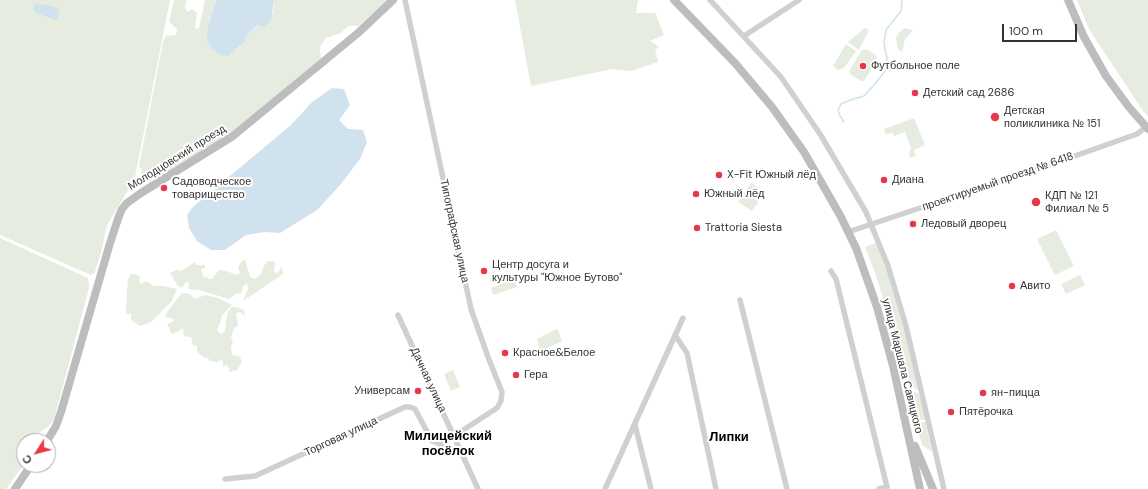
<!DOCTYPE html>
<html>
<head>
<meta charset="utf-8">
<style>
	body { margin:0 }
	#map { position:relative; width:1148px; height:489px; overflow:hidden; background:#fff; font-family:"DM Sans",sans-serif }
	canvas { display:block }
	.north { position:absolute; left:16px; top:433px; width:40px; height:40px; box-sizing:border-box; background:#fff; border:1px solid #adadad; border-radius:50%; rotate:234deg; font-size:11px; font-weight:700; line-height:16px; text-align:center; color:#333 }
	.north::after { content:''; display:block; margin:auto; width:14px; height:18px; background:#e63946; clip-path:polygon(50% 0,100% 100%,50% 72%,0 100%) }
	.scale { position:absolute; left:1002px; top:24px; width:75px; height:18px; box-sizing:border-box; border:2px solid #333; border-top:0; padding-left:5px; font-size:12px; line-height:14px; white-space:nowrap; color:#333; -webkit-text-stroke:3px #fff; paint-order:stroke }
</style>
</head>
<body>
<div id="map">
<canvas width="1148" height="489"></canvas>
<div class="north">С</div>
<div class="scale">100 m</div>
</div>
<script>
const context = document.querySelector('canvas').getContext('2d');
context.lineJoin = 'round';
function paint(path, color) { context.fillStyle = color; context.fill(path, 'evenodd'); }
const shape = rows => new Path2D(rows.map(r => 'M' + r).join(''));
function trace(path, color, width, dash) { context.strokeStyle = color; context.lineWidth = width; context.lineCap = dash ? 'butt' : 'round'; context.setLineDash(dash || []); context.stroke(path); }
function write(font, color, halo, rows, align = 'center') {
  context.font = font + ' "DM Sans",sans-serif'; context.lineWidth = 4; context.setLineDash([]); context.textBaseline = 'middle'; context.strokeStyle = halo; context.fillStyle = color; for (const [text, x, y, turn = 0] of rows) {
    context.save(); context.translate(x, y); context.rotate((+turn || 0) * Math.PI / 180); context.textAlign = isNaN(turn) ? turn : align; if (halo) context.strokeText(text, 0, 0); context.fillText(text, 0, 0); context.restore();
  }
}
paint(shape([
	[0,0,170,0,135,177,129,189,107,225,102,249,95,272,91,275,0,235],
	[174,0,186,0,185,8,187,12,192,9,197,12,195,29,199,28,205,0,216,0,214,10,235,51,245,42,247,35,273,13,274,0,388,0,358,26,348,26,341,33,326,38,320,47,321,58,230,134,168,172,149,181,144,180,141,175,142,170,139,166,163,42,166,36,176,35,177,29,169,22],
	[515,0,638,0,636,13,655,13,664,35,650,41,659,47,655,50,658,62,631,71,612,69,531,86],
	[1077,0,1148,0,1148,116,1143,111,1089,29],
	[865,28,869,30,859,50,848,42],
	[904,28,913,30,905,39,902,52,900,50,898,50,896,38,899,33],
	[846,44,856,51,844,68,838,70,833,66],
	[867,49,877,56,877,60,864,81,861,81,850,74,849,71,862,50],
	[914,118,925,145,914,150,916,156,910,158,909,153,911,147,905,132,894,136,892,132,886,135,884,129],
	[751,183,765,192,752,211,738,202],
	[1056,230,1074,266,1055,275,1037,239],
	[0,238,88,278,89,288,54,419,48,427,42,430,39,434,39,441,24,441,24,464,6,489,0,489],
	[876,243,886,269,906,335,918,390,911,386,906,371,903,369,900,364,895,337,884,302,875,272,865,247],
	[245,259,250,277,255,279,261,274,264,266,267,261,275,262,274,272,277,273,282,267,283,274,243,301,248,289,247,283,243,286,241,293,235,294,229,299,199,290,188,289,189,283,186,282,182,288,177,285,170,273,177,270,181,271,195,262,197,265,205,265,205,268,201,269,202,274,204,278,207,276,208,279,212,279,219,270,226,271,237,275,240,274,238,267,242,261],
	[131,274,136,274,140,277,139,281,141,284,146,281,154,286,164,286,177,289,172,301,151,322,140,326,131,320,131,314,126,314,127,291,128,279],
	[1080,275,1085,285,1066,294,1061,284],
	[514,279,517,287,493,295,491,288],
	[182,293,190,294,195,299,205,295,218,298,232,305,222,315,220,324,217,329,218,332,221,334,225,331,226,320,228,312,232,307,239,308,244,310,245,316,241,312,236,313,238,326,234,328,231,338,233,341,231,347,232,355,239,356,242,361,237,370,229,372,229,368,227,365,223,366,223,361,221,360,217,362,210,361,208,358,203,357,197,352,197,346,193,345,191,337,184,336,183,328,177,332,172,334,167,324,174,321,172,318,165,317,167,312],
	[556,329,558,330,562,341,543,350,540,349,537,340,537,339],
	[453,370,460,387,451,391,444,374],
	[910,389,919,394,925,420,915,419],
	[916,422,925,422,932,452,922,445]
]), '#e6ecdf');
paint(shape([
	[216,0,274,0,271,21,264,27,258,25,247,35,245,42,228,56,219,54,211,48,207,39,208,28],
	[35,3,55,7,59,10,59,15,58,19,55,20,37,13,33,10],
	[332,88,344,89,350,105,339,120,348,129,363,130,367,142,360,159,341,184,317,210,280,233,265,232,246,235,225,250,211,250,197,241,189,228,187,215,193,207,291,125,312,102]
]), '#cfe2ee');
trace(shape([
	[844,122,840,116,838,110,841,104,853,99,864,96,875,84,885,71,887,59,884,43,886,30,901,11,902,0]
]), '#cfe2ee', 1.5);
trace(shape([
	[405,0,471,309,488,357,502,392,501,401,497,408,454,436,438,443],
	[710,0,781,77,820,134,866,212,888,266,906,326,944,489],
	[744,36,799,0],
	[848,232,1055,163,1137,134,1146,127],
	[831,271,836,279,887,487,879,489],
	[740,300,787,489],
	[398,315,478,489],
	[675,335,687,353,716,489],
	[635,425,651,489],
	[225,479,255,476,405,407,410,407,415,409,432,441,438,443,445,449,450,451,456,451,460,450],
	[605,489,683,318]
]), '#d0d0d0', 5.5);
trace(shape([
	[674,0,735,63,772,107,804,152,841,217,856,248,877,307,893,366,920,489],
	[1068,0,1084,37,1106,76,1128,106,1148,129],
	[47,441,56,426,61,412,110,243,119,216,122,209,127,203,141,193,233,136,358,33,393,0],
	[915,446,933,489],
	[15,489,31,465]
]), '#bdbdbd', 8);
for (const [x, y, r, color] of [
	[863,66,4,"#e63946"],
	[915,93,4,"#e63946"],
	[995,117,5,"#e63946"],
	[719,175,4,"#e63946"],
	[884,180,4,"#e63946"],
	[164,188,4,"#e63946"],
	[696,194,4,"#e63946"],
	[1036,202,5,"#e63946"],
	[913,224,4,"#e63946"],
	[697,228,4,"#e63946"],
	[484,271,4,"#e63946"],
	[1012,286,4,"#e63946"],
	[505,353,4,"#e63946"],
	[516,375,4,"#e63946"],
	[418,391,4,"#e63946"],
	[983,393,4,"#e63946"],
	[951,412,4,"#e63946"]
]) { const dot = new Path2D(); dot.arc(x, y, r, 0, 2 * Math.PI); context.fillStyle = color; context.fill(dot); trace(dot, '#fff', 1.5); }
write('11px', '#333', '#fff', [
	["Футбольное поле",871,66],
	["Детский сад 2686",923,93],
	["Детская",1004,111],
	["поликлиника № 151",1004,124],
	["X-Fit Южный лёд",727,175],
	["Диана",892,180],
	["Садоводческое",172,182],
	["товарищество",172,195],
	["Южный лёд",704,194],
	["КДП № 121",1045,196],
	["Филиал № 5",1045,209],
	["Ледовый дворец",921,224],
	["Trattoria Siesta",705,228],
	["Центр досуга и",492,265],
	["культуры \"Южное Бутово\"",492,278],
	["Авито",1020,286],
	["Красное&Белое",513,353],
	["Гера",524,375],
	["Универсам",410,391,"right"],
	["ян-пицца",991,393],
	["Пятёрочка",959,412]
], 'left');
write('11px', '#333', '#fff', [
	["Молодцовский проезд",177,158,-32],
	["проектируемый проезд № 6418",998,182,-19],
	["Типографская улица",454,231,78],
	["улица Маршала Савицкого",902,366,76],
	["Дачная улица",428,380,65],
	["Торговая улица",341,437,-25]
]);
write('bold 13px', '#000', '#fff', [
	["Милицейский",448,437],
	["посёлок",448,452],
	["Липки",729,438]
]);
</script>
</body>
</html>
